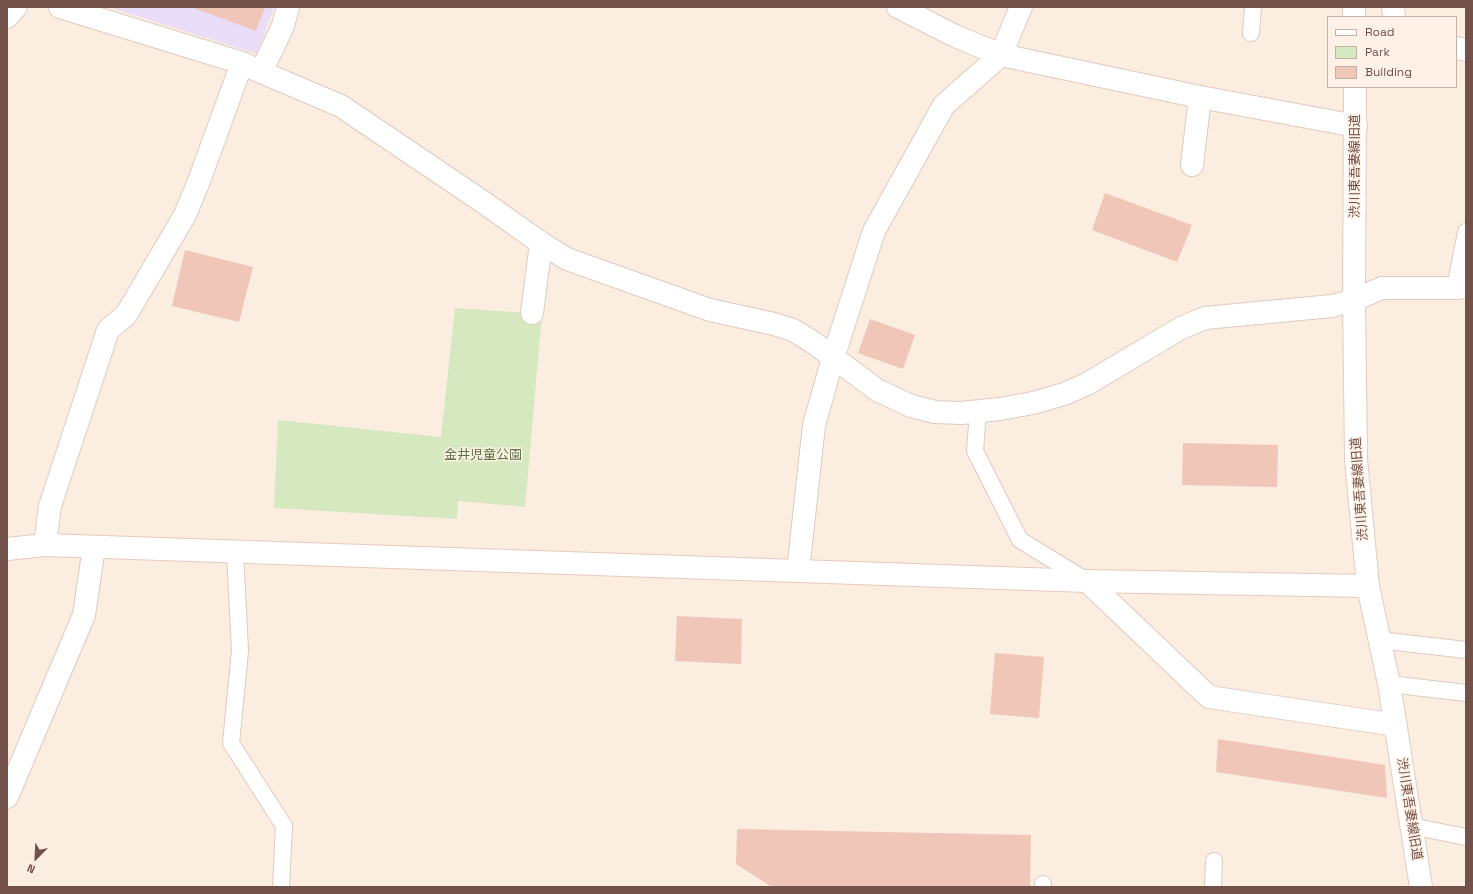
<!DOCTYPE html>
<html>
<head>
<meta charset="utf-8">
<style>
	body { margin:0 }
	#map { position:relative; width:1473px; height:894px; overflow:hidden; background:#fbede0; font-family:"Space Grotesk",sans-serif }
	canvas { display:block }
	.frame { position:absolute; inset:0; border:8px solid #715149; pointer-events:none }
	.legend { position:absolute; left:1327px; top:16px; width:130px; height:72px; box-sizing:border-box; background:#fff1e6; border:1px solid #c6b1a7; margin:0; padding:5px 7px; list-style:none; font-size:12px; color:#715149 }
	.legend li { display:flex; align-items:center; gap:8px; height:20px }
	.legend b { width:20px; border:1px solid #c6b1a7 }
	.north { position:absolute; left:16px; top:838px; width:40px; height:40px; -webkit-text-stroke:3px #fff1e6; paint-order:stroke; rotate:204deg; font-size:11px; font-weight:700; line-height:16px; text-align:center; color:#715149 }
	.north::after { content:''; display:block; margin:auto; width:14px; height:18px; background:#715149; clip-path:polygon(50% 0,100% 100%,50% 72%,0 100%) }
</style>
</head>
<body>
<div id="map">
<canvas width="1473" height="894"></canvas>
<div class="frame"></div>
<ul class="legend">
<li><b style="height:5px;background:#fff"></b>Road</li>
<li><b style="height:11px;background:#d6e8c0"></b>Park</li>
<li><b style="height:11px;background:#f0c6b9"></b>Building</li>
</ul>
<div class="north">N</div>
</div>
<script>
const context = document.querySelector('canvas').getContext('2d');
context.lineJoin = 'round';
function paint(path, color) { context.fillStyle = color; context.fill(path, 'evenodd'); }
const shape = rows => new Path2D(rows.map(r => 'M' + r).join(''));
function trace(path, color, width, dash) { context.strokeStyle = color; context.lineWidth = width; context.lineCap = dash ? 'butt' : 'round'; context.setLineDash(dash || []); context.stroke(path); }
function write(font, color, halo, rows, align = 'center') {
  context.font = font + ' "Space Grotesk","Noto Sans JP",sans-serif'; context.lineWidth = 3; context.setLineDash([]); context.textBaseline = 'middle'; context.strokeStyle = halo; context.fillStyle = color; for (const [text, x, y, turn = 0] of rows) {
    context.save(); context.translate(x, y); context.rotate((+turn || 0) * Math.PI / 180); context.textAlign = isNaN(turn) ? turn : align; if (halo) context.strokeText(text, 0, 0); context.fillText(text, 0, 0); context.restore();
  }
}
paint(shape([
	[108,7,274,7,257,54]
]), '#eaddf7');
paint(shape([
	[455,308,542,314,525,507,458,501,457,519,274,508,278,420,441,437]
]), '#d6e8c0');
paint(shape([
	[191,7,265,7,256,31],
	[1105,193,1192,225,1177,262,1092,230],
	[185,250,253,267,239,322,172,306],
	[870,319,915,335,903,369,858,353],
	[1183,443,1278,445,1277,487,1182,485],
	[677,616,742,619,741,664,675,661],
	[995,653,1044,657,1039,718,990,714],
	[1218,739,1385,765,1387,798,1216,772],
	[737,829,1031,835,1030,887,772,887,736,864]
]), '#f0c6b9');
const lane = shape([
	[1251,33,1253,7],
	[1455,288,1466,232],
	[978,411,975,451,1020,540,1087,581],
	[235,552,240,651,231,743,284,826,281,887],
	[1379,640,1466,650],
	[1389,684,1466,693],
	[1411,826,1466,837],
	[1043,884,1043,887],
	[1213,887,1214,861]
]);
const street = shape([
	[60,7,242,63,261,72,341,106,483,202,541,243,567,259,710,310,774,324,793,330,814,343,877,390,911,406,935,412,961,413,1000,409,1033,403,1064,394,1087,384,1181,328,1205,318,1332,306,1354,300,1382,288,1455,288,1466,287],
	[898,7,955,36,1001,55,1200,97,1356,126],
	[1393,7,1394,17],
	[7,17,16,7],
	[1456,48,1466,50],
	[261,72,283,26,288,7],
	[1192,165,1200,97],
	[532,313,541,243],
	[45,545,50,506,108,330,126,315,185,215,199,181,242,63],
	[798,571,814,425,833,358,874,231,944,105,1001,55,1021,7],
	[1087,581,1209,697,1396,725],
	[7,797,84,615,94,547]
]);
const secondary = shape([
	[1354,7,1354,17],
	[1355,87,1354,300,1356,459,1368,586,1389,684,1421,887],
	[7,549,45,545,1087,581,1368,586]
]);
trace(lane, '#e1cac0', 18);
trace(street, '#e1cac0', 24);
trace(secondary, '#e6cabd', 24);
trace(lane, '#fff', 16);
trace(street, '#fff', 22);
trace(secondary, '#fff', 22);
write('13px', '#715149', '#fff1e6', [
	["渋川東吾妻線旧道",1355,166,-90],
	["渋川東吾妻線旧道",1360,489,-94],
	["渋川東吾妻線旧道",1409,809,81]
]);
write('13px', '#597741', '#fff1e6', [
	["金井児童公園",483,455]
]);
</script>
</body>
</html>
